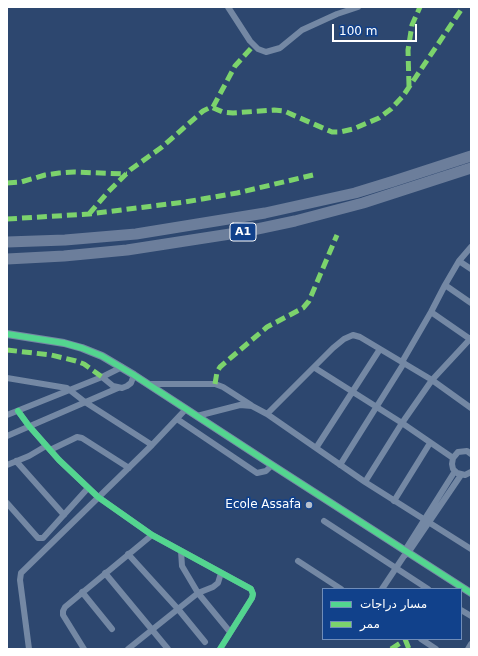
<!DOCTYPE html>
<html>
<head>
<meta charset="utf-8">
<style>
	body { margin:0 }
	#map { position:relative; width:478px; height:656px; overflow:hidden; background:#2d476f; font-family:"DejaVu Sans","Noto Sans Arabic",sans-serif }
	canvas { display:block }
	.frame { position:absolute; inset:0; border:8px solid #fff; pointer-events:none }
	.legend { position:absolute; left:322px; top:588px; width:140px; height:52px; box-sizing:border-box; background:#11418b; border:1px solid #708db9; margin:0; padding:5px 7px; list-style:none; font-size:12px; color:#fff }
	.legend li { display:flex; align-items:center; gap:8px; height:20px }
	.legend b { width:20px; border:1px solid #708db9 }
	.scale { position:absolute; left:332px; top:24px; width:85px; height:18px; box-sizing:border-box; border:2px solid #fff; border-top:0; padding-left:5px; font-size:12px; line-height:14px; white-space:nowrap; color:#fff; -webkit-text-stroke:3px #11418b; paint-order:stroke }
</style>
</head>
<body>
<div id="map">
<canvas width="478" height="656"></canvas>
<div class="frame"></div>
<ul class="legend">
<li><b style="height:5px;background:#53d58f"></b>مسار دراجات</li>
<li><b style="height:5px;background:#7cd36c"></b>ممر</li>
</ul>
<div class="scale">100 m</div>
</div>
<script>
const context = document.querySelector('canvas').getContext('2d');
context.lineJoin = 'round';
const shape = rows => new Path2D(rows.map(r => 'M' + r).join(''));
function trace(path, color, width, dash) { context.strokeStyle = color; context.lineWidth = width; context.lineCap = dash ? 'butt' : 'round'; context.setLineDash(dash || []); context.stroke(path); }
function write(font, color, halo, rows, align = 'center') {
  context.font = font + ' "DejaVu Sans",sans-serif'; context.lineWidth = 3.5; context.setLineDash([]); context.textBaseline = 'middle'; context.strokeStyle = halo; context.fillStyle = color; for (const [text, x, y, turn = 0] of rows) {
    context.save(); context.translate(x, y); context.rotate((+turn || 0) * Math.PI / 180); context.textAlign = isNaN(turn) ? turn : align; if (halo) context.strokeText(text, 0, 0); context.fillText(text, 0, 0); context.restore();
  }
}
trace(shape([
	[228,7,250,41,258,49,266,52,280,48,302,30,337,14,358,7],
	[459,261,471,269],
	[445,285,471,303],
	[431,312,470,339],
	[402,362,431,312,445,285,459,261,471,247],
	[315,368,402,423,453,458],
	[102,377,113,386,122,388,127,386,131,383,134,375],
	[7,378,67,388,85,402,152,445],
	[148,384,215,384,223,387,251,405],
	[18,411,29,426,59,460,98,497,152,535,251,589,253,594,252,598,220,649],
	[267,414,333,348,344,339,353,335,360,337,432,380,471,408],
	[7,415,102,377,122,367],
	[197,416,240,405,252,406,267,414,365,482,471,549],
	[177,419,257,473,266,471,272,465],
	[7,436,118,388],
	[316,448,380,349],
	[50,450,73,439,77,437,82,438,129,468],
	[471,454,467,451,458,452,453,458,452,464,453,469,457,473,465,475,471,472],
	[16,461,64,515],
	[7,465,29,456,46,446],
	[340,465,404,363],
	[365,482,402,423,432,380,471,338],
	[394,501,430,443],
	[7,503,38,538,43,538,88,488],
	[324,521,428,589],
	[407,547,455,471],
	[181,551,182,566,198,593,213,587,218,583,221,573],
	[128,554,178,609,205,642],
	[298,561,341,589],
	[105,573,168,649],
	[382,589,404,556,408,553,461,475],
	[82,592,112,629],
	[461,610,471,616],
	[421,639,436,649],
	[29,649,20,580,21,573,152,445,186,409],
	[84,649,63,615,63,611,65,607,152,535],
	[128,649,198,593,230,632],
	[468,649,471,644]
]), '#7488a4', 6);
trace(shape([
	[7,334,64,343,82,348,102,356,134,375,272,465,471,593]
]), '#7488a4', 8);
trace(shape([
	[7,242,65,240,136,234,265,213,355,193,394,181,471,156],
	[7,259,64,256,127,250,243,232,295,221,363,203,471,168]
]), '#6c7e9b', 11);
trace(shape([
	[409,86,408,50,412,25,420,7],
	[213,107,235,66,254,45],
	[7,183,21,182,45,175,59,173,74,172,127,174],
	[89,214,108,192,130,170,162,147,203,111,211,107,223,112,233,113,274,110,284,111,332,132,340,132,353,129,379,118,391,109,403,96,463,7],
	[7,219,89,214,185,202,237,193,313,175],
	[7,350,51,355,76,361,84,364,102,377],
	[215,384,217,372,220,367,267,327,303,308,309,301,337,235],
	[405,639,409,649],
	[391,649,405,640]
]), '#7cd36c', 5, [10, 5]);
trace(shape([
	[7,334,64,343,82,348,102,356,134,375,272,465,471,593],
	[18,411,29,426,59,460,98,497,152,535,251,589,253,594,252,598,220,649]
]), '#53d58f', 6);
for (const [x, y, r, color] of [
	[309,505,4,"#b6bfcd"]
]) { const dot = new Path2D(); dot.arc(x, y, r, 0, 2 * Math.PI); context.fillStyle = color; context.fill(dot); trace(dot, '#11418b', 1.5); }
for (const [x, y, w] of [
	[243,232,26]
]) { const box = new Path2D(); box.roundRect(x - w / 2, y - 9, w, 18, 3); context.fillStyle = '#11418b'; context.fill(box); trace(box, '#fff', 1); }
write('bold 11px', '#fff', null, [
	["A1",243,232]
]);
write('12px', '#fff', '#11418b', [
	["Ecole Assafa",301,505]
], 'right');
</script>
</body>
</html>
